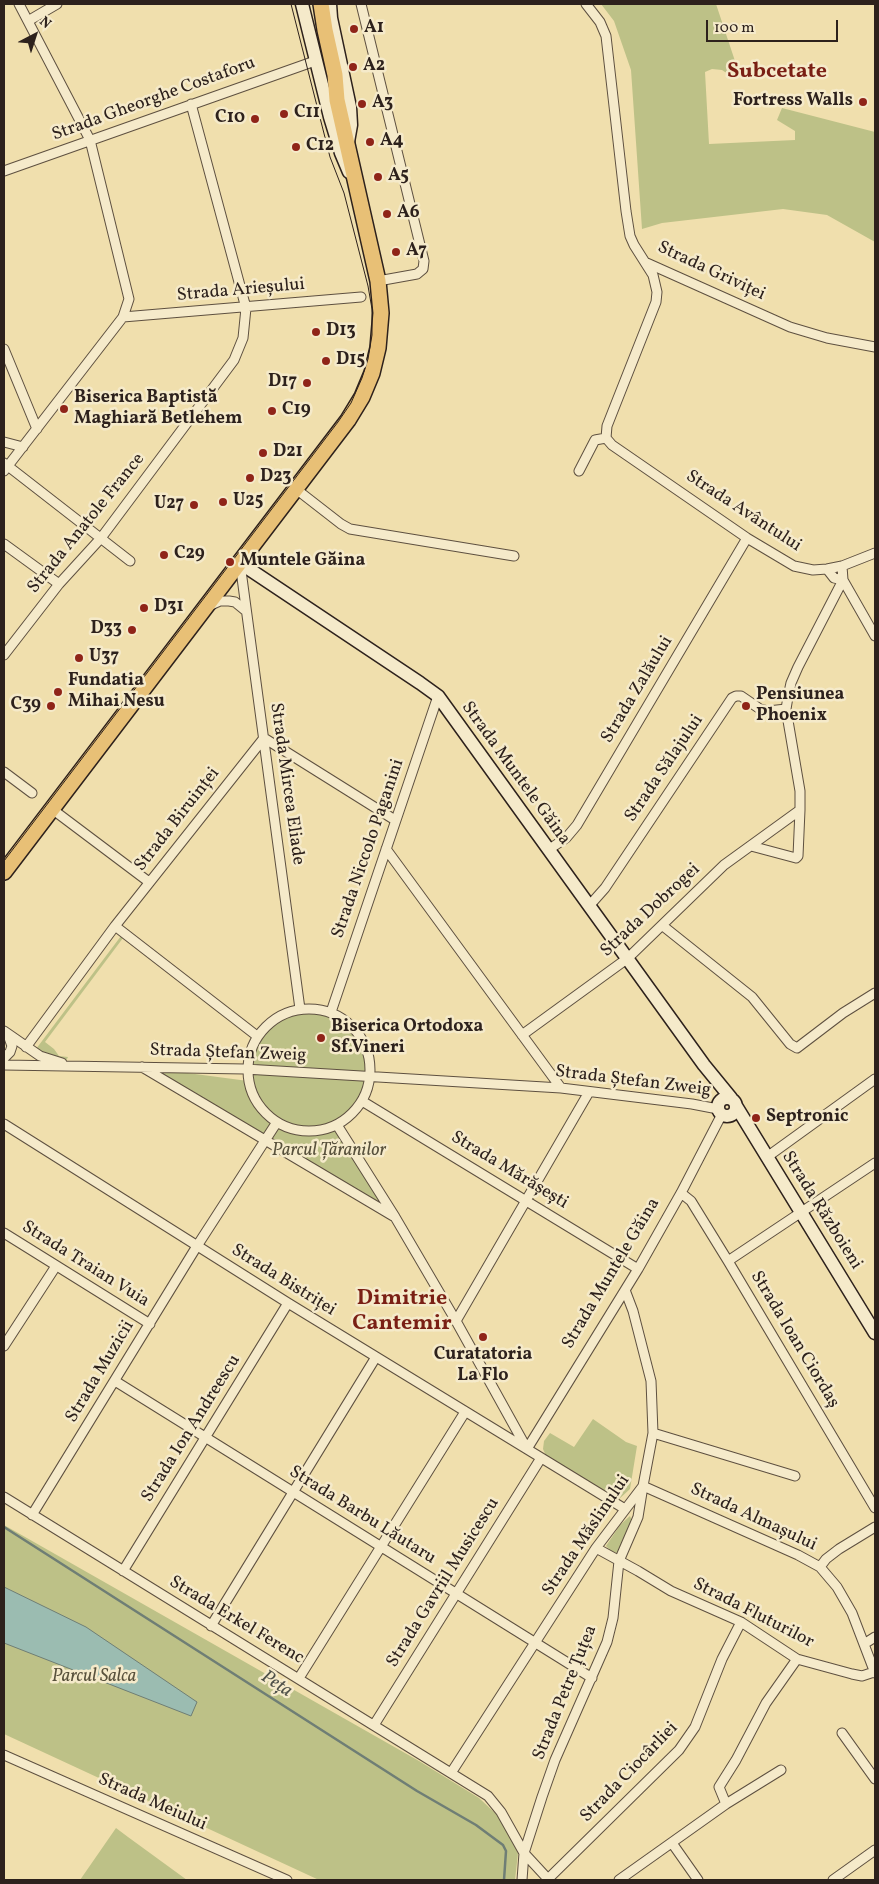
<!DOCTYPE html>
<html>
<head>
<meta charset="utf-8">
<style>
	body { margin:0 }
	#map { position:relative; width:879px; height:1884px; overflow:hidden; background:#f0dfad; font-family:Vollkorn,serif }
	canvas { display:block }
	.frame { position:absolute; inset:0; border:5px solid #2d211c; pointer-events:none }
	.north { position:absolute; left:10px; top:10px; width:50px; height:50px; -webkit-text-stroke:4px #f5eaca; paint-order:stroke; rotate:40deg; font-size:14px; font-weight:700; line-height:20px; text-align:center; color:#2d211c }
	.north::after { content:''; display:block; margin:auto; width:18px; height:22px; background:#2d211c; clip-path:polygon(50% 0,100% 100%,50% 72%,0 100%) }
	.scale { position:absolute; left:706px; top:20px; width:132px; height:22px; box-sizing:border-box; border:2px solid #2d211c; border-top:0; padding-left:6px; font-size:15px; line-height:18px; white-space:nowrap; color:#2d211c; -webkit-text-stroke:4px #f5eaca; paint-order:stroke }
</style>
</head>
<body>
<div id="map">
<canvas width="879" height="1884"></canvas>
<div class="frame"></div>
<div class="north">N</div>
<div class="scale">100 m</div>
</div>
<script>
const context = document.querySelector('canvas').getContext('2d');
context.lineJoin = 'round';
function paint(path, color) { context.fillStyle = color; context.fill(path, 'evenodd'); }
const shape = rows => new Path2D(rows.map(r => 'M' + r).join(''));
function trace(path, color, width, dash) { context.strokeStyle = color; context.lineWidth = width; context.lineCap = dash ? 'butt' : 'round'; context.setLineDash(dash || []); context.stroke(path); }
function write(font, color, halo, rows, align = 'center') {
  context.font = font + ' Vollkorn,serif'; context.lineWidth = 5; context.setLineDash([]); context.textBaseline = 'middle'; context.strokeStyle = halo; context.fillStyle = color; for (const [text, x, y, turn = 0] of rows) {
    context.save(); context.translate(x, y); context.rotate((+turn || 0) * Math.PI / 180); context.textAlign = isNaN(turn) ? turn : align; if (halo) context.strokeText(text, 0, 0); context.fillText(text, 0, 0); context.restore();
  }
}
paint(shape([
	[601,4,716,4,739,73,731,76,722,70,712,69,705,72,709,144,795,140,795,131,777,120,782,108,875,132,875,242,827,215,783,209,662,223,642,229,631,70,614,21],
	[121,936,123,938,45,1042,54,1049,59,1056,68,1057,66,1061,46,1056,36,1049],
	[315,1008,331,1012,350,1024,361,1037,368,1052,371,1071,368,1089,362,1101,352,1115,338,1125,395,1217,142,1067,248,1081,248,1060,252,1046,265,1026,275,1018,287,1012,300,1009],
	[593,1419,626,1442,637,1446,630,1489,618,1500,546,1456,543,1449,544,1441,550,1433,574,1447],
	[630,1516,632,1521,620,1550,617,1553,611,1551,606,1546,620,1525],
	[4,1525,419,1761,479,1798,494,1812,502,1821,518,1853,515,1880,319,1880,4,1734],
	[116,1828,128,1837,187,1880,80,1880]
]), '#bdc187');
const water = shape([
	[4,1587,86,1627,197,1702,191,1716,4,1643,4,1587]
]);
paint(water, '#9bbcb1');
trace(water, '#6f7e75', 1);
trace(shape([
	[4,1527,417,1791,476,1825,503,1845,506,1851,504,1880]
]), '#6f7e75', 2.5);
const street = shape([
	[361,4,424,261,423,269,417,274,378,281],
	[586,4,600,22,606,36,626,211,630,236,634,245,653,275,657,292,656,302,607,426,606,438],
	[28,21,57,4],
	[4,171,315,61],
	[647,263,790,327,827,338,875,347],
	[123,317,361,297],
	[4,349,37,429],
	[606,438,612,445,747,538,794,566,813,570,827,569,842,566,875,553],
	[4,442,23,447],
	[4,463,130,561],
	[4,471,123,317,129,299,90,140,19,4],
	[579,471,595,440,606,438],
	[296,489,341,524,350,529,514,556],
	[4,544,59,584],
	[240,563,300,1009],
	[842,566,843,580,875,636],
	[827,569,834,578,843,580],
	[209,606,220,601,229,601,235,602,246,611],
	[4,655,59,584,101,538,234,360,243,338,246,308,191,104],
	[4,772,32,793],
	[52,809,149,882],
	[751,846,796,858,798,856,800,810],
	[386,849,561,1088],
	[548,850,566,838,577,825,747,538],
	[589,906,605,888,732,698,736,696,741,696,760,709,768,711,786,709],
	[115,926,257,1036],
	[663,926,752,997,790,1044,797,1048,843,1013,875,993],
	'248 1070a61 61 0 1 1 122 0a61 61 0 1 1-122 0Z',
	[331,1012,438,696],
	[4,1031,40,1056,62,1063],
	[522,1035,628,958,724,865,800,810,800,791,786,709,788,697,791,683,798,667,843,580],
	[26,1047,115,926,264,738,395,820],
	[4,1058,10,1052,12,1046,8,1035],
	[4,1065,245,1069,561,1088,692,1104,718,1109],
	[142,1067,393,1216],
	[362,1101,638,1269],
	[4,1124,288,1303,625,1509],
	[337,1125,395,1217,456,1321,527,1449,638,1269,681,1193,722,1114],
	[767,1157,875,1079],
	[681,1193,691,1201,728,1261,875,1508],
	[4,1233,150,1324],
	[728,1261,875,1163],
	[456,1321,589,1092],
	[4,1346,56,1266],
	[115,1381,592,1678],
	[653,1433,795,1476],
	[4,1497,488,1796,501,1812,524,1853,548,1879,679,1750,695,1727,722,1659,741,1622],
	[32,1515,197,1246,277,1122],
	[596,1548,638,1571,671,1591,741,1622,797,1659,852,1674,862,1676,874,1672],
	[820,1567,826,1559,839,1549,875,1527],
	[123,1571,288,1303],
	[211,1626,376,1357],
	[864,1644,875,1637],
	[299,1678,465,1412],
	[374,1725,541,1458],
	[842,1733,875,1779],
	[4,1755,287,1880],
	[451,1773,596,1548,643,1486,653,1433,651,1381,633,1311,625,1290],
	[726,1804,719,1787,736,1760,766,1703,797,1659],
	[672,1843,698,1880],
	[522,1880,524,1853,542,1797,555,1760,607,1642,613,1618,619,1561,638,1517,643,1486,798,1555,820,1567,837,1587,852,1613,875,1673],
	[619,1880,726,1804,781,1770],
	[833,1880,875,1850]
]);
const secondary = shape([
	[302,4,330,117,341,153,349,172],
	[330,4,331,18,350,107,351,125,348,142],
	[240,563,420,683,438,696,704,1065,731,1098],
	'718 1107a9 9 0 1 1 18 0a9 9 0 1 1-18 0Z',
	[736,1106,875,1333]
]);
const primary = shape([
	[4,872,348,420,362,397,372,373,378,348,381,313,378,281,337,100,335,75,325,30,321,4]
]);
trace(street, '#5e5040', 11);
trace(secondary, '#2d211c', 15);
trace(primary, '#2d211c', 18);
trace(street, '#f5eaca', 9);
trace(secondary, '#f5eaca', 12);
trace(primary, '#e8c076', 15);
trace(shape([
	[4,861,338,422,351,403,362,378,368,359,372,335,372,309,368,286,344,193,330,157,291,4]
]), '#2d211c', 1);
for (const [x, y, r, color] of [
	[354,29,5,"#8f2418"],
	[353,67,5,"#8f2418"],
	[863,102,5,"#8f2418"],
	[362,104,5,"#8f2418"],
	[284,114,5,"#8f2418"],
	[255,119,5,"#8f2418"],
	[370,142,5,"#8f2418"],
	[296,147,5,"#8f2418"],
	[378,177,5,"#8f2418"],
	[387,214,5,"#8f2418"],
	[396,252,5,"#8f2418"],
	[316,332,5,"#8f2418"],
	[326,361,5,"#8f2418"],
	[307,383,5,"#8f2418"],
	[64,409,5,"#8f2418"],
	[272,411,5,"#8f2418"],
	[263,453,5,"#8f2418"],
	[250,478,5,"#8f2418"],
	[223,502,5,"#8f2418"],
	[194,505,5,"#8f2418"],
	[164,555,5,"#8f2418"],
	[230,562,5,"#8f2418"],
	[144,608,5,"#8f2418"],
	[132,630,5,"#8f2418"],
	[79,658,5,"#8f2418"],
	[58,692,5,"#8f2418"],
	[51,706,5,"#8f2418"],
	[746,706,5,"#8f2418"],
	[321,1038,5,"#8f2418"],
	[756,1118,5,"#8f2418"],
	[483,1337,5,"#8f2418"]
]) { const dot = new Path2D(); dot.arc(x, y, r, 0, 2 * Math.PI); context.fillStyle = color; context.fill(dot); trace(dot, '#f5eaca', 2); }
write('bold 18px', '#2d211c', '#f5eaca', [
	["A1",364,29],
	["A2",363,67],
	["Fortress Walls",853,102,"right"],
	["A3",372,104],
	["C11",294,114],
	["C10",245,119,"right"],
	["A4",380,142],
	["C12",306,147],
	["A5",388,177],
	["A6",397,214],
	["A7",406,252],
	["D13",326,332],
	["D15",336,361],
	["D17",297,383,"right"],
	["Biserica Baptistă",74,399],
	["Maghiară Betlehem",74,420],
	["C19",282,411],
	["D21",273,453],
	["D23",260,478],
	["U25",233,502],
	["U27",184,505,"right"],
	["C29",174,555],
	["Muntele Găina",240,562],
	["D31",154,608],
	["D33",122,630,"right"],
	["U37",89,658],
	["Fundatia",68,682],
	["Mihai Nesu",68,703],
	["Pensiunea",756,696],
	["Phoenix",756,717],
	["C39",41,706,"right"],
	["Biserica Ortodoxa",331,1028],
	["Sf.Vineri",331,1049],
	["Septronic",766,1118],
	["Curatatoria",483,1356,"center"],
	["La Flo",483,1377,"center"]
], 'left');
write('18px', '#2d211c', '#f5eaca', [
	["Strada Gheorghe Costaforu",154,100,-20],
	["Strada Griviței",711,272,25],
	["Strada Arieșului",241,291,-5],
	["Strada Avântului",743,512,33],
	["Strada Anatole France",87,524,-51],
	["Strada Zalăului",638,690,-59],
	["Strada Sălajului",665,769,-56],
	["Strada Muntele Găina",515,774,54],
	["Strada Mircea Eliade",286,784,82],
	["Strada Biruinței",178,820,-52],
	["Strada Niccolo Paganini",369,849,-71],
	["Strada Dobrogei",651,911,-43],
	["Strada Ștefan Zweig",228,1054,2],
	["Strada Ștefan Zweig",633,1082,7],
	["Strada Mărășești",509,1171,31],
	["Strada Războieni",821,1211,58],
	["Strada Traian Vuia",85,1265,32],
	["Strada Muntele Găina",612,1274,-59],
	["Strada Bistriței",283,1281,32],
	["Strada Ioan Ciordaș",794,1340,59],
	["Strada Muzicii",101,1372,-59],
	["Strada Ion Andreescu",192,1429,-58],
	["Strada Barbu Lăutaru",362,1516,32],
	["Strada Almașului",753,1518,25],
	["Strada Măslinului",587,1536,-56],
	["Strada Gavriil Musicescu",444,1583,-58],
	["Strada Fluturilor",753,1614,27],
	["Strada Erkel Ferenc",236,1621,31],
	["Strada Petre Țuțea",566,1693,-68],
	["Strada Ciocârliei",630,1773,-46],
	["Strada Meiului",152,1803,24]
]);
write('italic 18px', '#58513c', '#f5eaca', [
	["Parcul Țăranilor",329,1152],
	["Parcul Salca",94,1678]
]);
write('italic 19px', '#4e5049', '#f5eaca', [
	["Peța",276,1685,33]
]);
write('bold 22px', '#7a1f14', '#f5eaca', [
	["Subcetate",777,73],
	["Dimitrie",402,1300],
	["Cantemir",402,1325]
]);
</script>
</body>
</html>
